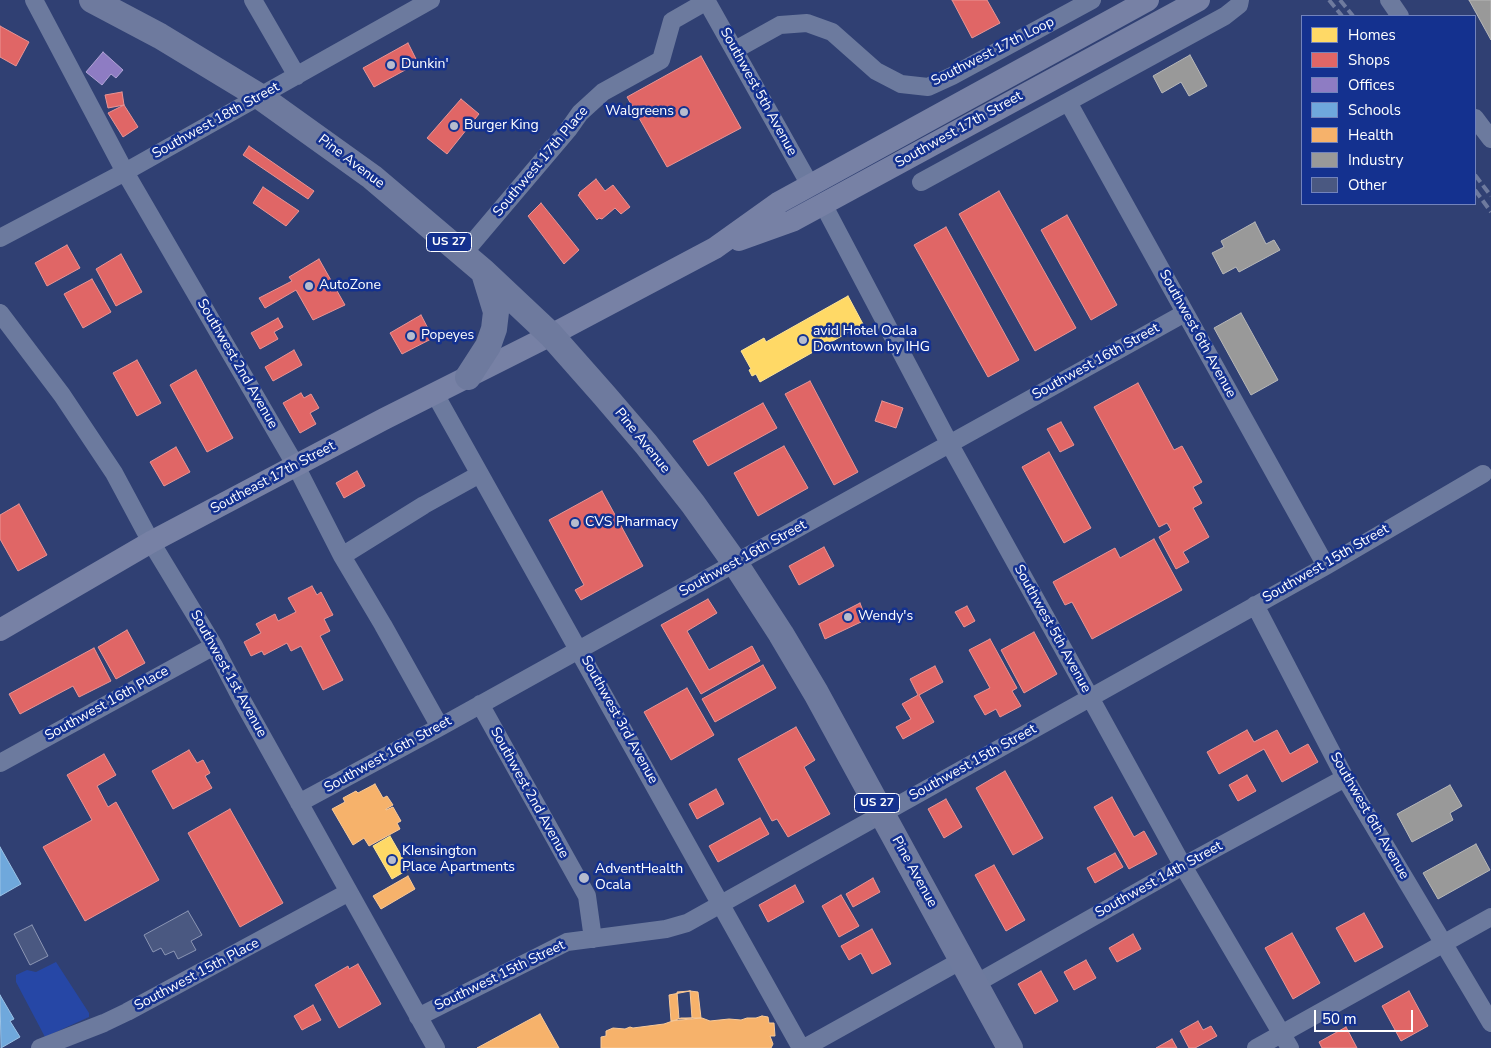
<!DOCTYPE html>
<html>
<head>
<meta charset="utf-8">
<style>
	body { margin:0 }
	#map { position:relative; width:1491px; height:1048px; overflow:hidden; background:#304073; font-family:"Nunito Sans",sans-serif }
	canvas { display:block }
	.legend { position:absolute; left:1301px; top:15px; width:175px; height:190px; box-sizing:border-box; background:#14318f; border:1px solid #7283bc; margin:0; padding:6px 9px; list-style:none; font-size:15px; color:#fff }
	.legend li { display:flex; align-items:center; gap:10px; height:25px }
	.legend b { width:25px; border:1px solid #7283bc }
	.scale { position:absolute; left:1314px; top:1010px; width:99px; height:22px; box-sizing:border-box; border:2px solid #fff; border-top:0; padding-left:6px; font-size:15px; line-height:18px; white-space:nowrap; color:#fff; -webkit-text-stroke:4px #14318f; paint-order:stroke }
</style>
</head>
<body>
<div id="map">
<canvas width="1491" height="1048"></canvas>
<ul class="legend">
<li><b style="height:14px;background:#ffd966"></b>Homes</li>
<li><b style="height:14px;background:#e06666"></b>Shops</li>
<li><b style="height:14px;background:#8e7cc3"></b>Offices</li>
<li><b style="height:14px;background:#6fa8dc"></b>Schools</li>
<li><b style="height:14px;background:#f6b26b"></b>Health</li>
<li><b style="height:14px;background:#999"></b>Industry</li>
<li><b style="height:14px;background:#4a5881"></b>Other</li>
</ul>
<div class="scale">50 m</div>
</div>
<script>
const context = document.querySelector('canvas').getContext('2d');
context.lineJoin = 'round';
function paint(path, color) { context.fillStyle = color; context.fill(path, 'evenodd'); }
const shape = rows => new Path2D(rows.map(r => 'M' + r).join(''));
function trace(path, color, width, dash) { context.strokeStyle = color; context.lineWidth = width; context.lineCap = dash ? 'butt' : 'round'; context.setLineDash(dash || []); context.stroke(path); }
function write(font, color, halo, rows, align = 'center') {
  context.font = font + ' "Nunito Sans",sans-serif'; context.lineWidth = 5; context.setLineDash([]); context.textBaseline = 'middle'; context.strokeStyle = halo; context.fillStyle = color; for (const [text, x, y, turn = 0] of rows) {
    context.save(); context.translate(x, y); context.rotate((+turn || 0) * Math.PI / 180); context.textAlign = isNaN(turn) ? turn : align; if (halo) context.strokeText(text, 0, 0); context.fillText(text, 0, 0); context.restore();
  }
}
paint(shape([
	[56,962,89,1013,89,1017,45,1037,16,982,16,975,27,970,36,972]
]), '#2647a6');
const homes = shape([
	[848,296,863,324,760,382,756,374,752,376,749,370,751,369,741,351,764,338,766,342,848,296],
	[390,836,409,869,392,879,373,846,390,836]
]);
paint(homes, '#ffd966');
trace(homes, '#ffe494', 1);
const shops = shape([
	[952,0,987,0,1000,23,972,38,952,0],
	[0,26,29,42,16,66,0,57,0,26],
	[408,43,418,63,374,87,363,68,408,43],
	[701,56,741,128,667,167,627,97,701,56],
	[122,92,124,105,108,108,105,95,122,92],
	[461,99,479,114,447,154,427,138,461,99],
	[124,105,138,127,123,137,108,113,124,105],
	[249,146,314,191,308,199,243,155,249,146],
	[596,179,605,191,613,185,630,207,621,214,615,208,602,219,599,218,597,220,578,195,580,194,579,193,596,179],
	[263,187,299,211,286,226,253,203,263,187],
	[999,191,1076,328,1035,351,959,214,999,191],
	[541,203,579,250,564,264,528,216,541,203],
	[1067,215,1117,305,1091,320,1041,230,1067,215],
	[946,227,1019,360,988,377,914,245,946,227],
	[67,245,80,268,47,286,35,263,67,245],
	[121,254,142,292,116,306,96,269,121,254],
	[319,259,345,305,313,320,296,290,265,308,259,298,292,281,289,277,319,259],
	[92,279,111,312,83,328,64,294,92,279],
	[421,315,433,338,402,354,390,333,421,315],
	[278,318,283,327,274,332,278,339,260,349,251,333,278,318],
	[294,350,302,365,273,381,265,367,294,350],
	[137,360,161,403,137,416,113,373,137,360],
	[196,370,233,438,207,452,170,385,196,370],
	[810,381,858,472,834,485,785,394,810,381],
	[1138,383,1174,450,1182,446,1202,482,1193,487,1202,503,1193,508,1209,537,1183,552,1189,562,1176,569,1159,537,1171,530,1167,523,1159,527,1094,407,1138,383],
	[301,393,304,398,311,394,319,408,310,413,316,424,300,433,283,403,301,393],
	[882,401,903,408,896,428,875,421,882,401],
	[763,403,777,428,708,466,693,441,763,403],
	[1061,422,1074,445,1060,452,1047,429,1061,422],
	[784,446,808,488,758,516,734,473,784,446],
	[176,447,190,472,164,486,150,462,176,447],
	[1049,452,1091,528,1064,543,1022,467,1049,452],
	[357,471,365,486,344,498,336,483,357,471],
	[602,491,643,566,581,600,575,590,584,585,549,520,602,491],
	[19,504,47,555,18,571,0,539,0,515,19,504],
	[1154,539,1182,590,1092,639,1072,602,1065,605,1053,582,1115,548,1120,558,1154,539],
	[824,547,834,566,799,585,789,566,824,547],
	[312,586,317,595,321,592,333,615,324,619,330,631,320,636,343,680,323,690,301,646,291,651,287,643,264,655,262,651,251,656,244,642,261,633,256,624,275,614,278,621,296,612,288,598,312,586],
	[708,599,717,613,687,631,709,670,752,646,760,661,701,694,661,625,708,599],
	[860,603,863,611,861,622,825,639,819,624,860,603],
	[967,606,975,621,964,627,955,612,967,606],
	[127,630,145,663,116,679,98,647,127,630],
	[1034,632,1057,674,1024,693,1001,650,1034,632],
	[990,639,1017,688,1012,691,1021,706,1000,717,996,709,985,715,974,696,990,688,969,650,990,639],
	[94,648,111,681,79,697,73,686,20,714,9,694,94,648],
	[763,665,776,688,715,722,702,699,763,665],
	[935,666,943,682,919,695,934,722,903,739,896,727,911,719,902,704,918,695,910,679,935,666],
	[687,688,714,735,671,760,644,712,687,688],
	[796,727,815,760,804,767,830,814,788,837,777,819,772,821,738,759,796,727],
	[1247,730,1254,742,1277,730,1290,754,1308,744,1318,762,1282,782,1264,749,1219,774,1207,752,1247,730],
	[189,750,197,763,203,760,210,773,205,776,212,788,173,809,152,771,189,750],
	[104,754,116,775,97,786,108,807,116,802,159,880,85,921,43,847,92,820,67,775,104,754],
	[1005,771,1043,838,1013,855,976,788,1005,771],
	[1247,775,1256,791,1238,801,1229,785,1247,775],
	[716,789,724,804,697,819,689,804,716,789],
	[1112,797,1134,837,1144,831,1157,854,1129,869,1094,807,1112,797],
	[946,799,962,827,944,838,928,809,946,799],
	[230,809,283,903,240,927,188,833,230,809],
	[760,818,769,834,718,862,709,846,760,818],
	[1115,853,1123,867,1095,883,1087,868,1115,853],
	[994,865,1025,920,1006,931,975,875,994,865],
	[873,878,880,892,853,907,846,894,873,878],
	[795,885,804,902,768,922,759,905,795,885],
	[841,895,859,926,839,937,822,906,841,895],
	[1364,913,1383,947,1355,962,1336,928,1364,913],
	[872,929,891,964,872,974,861,953,849,960,841,946,872,929],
	[1292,933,1320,983,1293,999,1265,948,1292,933],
	[1133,934,1141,949,1117,962,1109,948,1133,934],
	[1086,960,1096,978,1074,990,1064,972,1086,960],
	[358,964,381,1004,339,1028,315,985,348,966,349,969,358,964],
	[1041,971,1058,1001,1035,1014,1018,984,1041,971],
	[1409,991,1428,1026,1401,1041,1382,1006,1409,991],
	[313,1005,321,1020,302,1030,294,1016,313,1005],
	[1198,1021,1203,1030,1211,1026,1217,1036,1195,1048,1189,1048,1180,1031,1198,1021],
	[1346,1027,1357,1048,1322,1048,1319,1042,1346,1027],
	[1172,1039,1177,1048,1156,1048,1172,1039]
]);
paint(shops, '#e06666');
trace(shops, '#e99494', 1);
const offices = shape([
	[103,52,123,70,116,78,111,74,102,85,86,72,103,52]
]);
paint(offices, '#8e7cc3');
trace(offices, '#b0a3d5', 1);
const schools = shape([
	[0,847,21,884,0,896,0,847],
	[0,995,14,1019,10,1021,20,1037,1,1048,0,995]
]);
paint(schools, '#6fa8dc');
trace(schools, '#9ac2e6', 1);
const health = shape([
	[375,784,383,798,387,796,393,805,386,809,386,810,393,807,401,821,397,823,400,829,369,846,364,838,353,845,332,809,345,802,343,798,356,791,358,793,375,784],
	[408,876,415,889,381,909,373,896,408,876],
	[690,991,692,1018,679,1019,677,992,690,991],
	[690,991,698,992,701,1018,671,1021,669,995,690,991],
	[540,1014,559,1048,477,1048,525,1022,540,1014],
	[762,1016,768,1017,769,1023,774,1023,775,1036,770,1036,773,1044,771,1048,601,1048,601,1037,606,1036,606,1031,613,1028,625,1029,630,1027,633,1028,664,1024,681,1018,702,1018,710,1021,729,1019,741,1020,747,1018,756,1018,762,1016]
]);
paint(health, '#f6b26b');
trace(health, '#f9c997', 1);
const industry = shape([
	[1469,0,1491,0,1491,40,1469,0],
	[1190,55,1207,86,1189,96,1181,82,1162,93,1153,76,1190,55],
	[1255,222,1266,244,1274,240,1280,250,1239,272,1236,267,1223,274,1212,253,1224,247,1221,241,1255,222],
	[1241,313,1278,380,1251,395,1214,328,1241,313],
	[1450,785,1462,806,1450,813,1453,820,1412,842,1397,814,1450,785],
	[1476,844,1490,870,1438,899,1423,873,1476,844]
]);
paint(industry, '#999');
trace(industry, '#b8b8b8', 1);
const building = shape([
	[188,911,202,935,191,941,196,950,178,959,174,951,165,955,161,948,153,952,144,935,188,911],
	[32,925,48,956,30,965,14,934,32,925]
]);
paint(building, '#4a5881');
trace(building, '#8c96b4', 1);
trace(shape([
	[34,0,125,172,296,466,342,556,383,625,440,727],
	[253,0,297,76],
	[706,0,810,185],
	[1389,0,1400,16],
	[735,50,780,25,807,23,832,32,876,71,901,84,928,87,952,76,1092,0],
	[1068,102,1326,566],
	[1475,118,1491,139],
	[921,182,1225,16,1239,5,1240,0],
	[823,204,949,443,1075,670,1183,866,1290,1048],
	[0,238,125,172,431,0],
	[463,254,568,130,580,113,603,92,661,60,672,21,707,1],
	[0,313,62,395,114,473,151,542,214,646,243,702,436,1048],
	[435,394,801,1048],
	[342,556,424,505,480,474],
	[1255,605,1345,778,1491,1023],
	[480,704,587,896,593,939],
	[0,763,214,646],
	[299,803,440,727,1185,313],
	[975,984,1183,866,1345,778],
	[418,1017,567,942,666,929,687,923,1326,566,1483,474],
	[40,1048,104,1023,127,1012,349,892],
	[804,1048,962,960],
	[1256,1048,1491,917]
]), '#6c7a9e', 18);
trace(shape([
	[739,240,792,221,1199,0],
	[0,630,151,542,384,419,551,335,715,248,778,203,1148,0]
]), '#7781a5', 22);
trace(shape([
	[92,0,160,36,259,96,372,177,484,272,551,335,604,395,646,444,693,504,735,563,781,634,816,693,1010,1048],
	[468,377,488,346,494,329,496,312,484,273]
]), '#6e7a9e', 26);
trace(shape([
	[1329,0,1342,16],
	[1340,0,1353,16],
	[1475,175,1491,196],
	[1475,190,1491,212]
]), '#6e7a9e', 4, [9, 4]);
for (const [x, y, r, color] of [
	[391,65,5,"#b7bcce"],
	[684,112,5,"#b7bcce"],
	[454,126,5,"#b7bcce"],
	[309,286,5,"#b7bcce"],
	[411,336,5,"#b7bcce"],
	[803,340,5,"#b7bcce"],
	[575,523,5,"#b7bcce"],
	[848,617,5,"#b7bcce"],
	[392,860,5,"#b7bcce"],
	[584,878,6,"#b7bcce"]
]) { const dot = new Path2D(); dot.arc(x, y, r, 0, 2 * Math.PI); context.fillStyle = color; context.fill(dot); trace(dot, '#14318f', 2); }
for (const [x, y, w] of [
	[449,242,45],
	[877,803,45]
]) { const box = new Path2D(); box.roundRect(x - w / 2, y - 9.5, w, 19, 4); context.fillStyle = '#14318f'; context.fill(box); trace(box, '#fff', 1); }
write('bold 12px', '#fff', null, [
	["US 27",449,242],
	["US 27",877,803]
]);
write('14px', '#fff', '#14318f', [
	["Southwest 17th Loop",993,52,-27],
	["Southwest 5th Avenue",758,92,61],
	["Southwest 18th Street",216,121,-29],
	["Southwest 17th Street",959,130,-29],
	["Pine Avenue",351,162,37],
	["Southwest 17th Place",541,162,-50],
	["Southwest 6th Avenue",1197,334,61],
	["Southwest 16th Street",1096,362,-29],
	["Southwest 2nd Avenue",237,364,60],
	["Pine Avenue",642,441,51],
	["Southeast 17th Street",273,478,-28],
	["Southwest 16th Street",743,559,-29],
	["Southwest 15th Street",1326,564,-30],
	["Southwest 5th Avenue",1052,629,61],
	["Southwest 1st Avenue",228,674,61],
	["Southwest 16th Place",107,704,-29],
	["Southwest 3rd Avenue",619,720,61],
	["Southwest 16th Street",388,755,-29],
	["Southwest 15th Street",973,763,-29],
	["Southwest 2nd Avenue",529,793,61],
	["Southwest 6th Avenue",1369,816,60],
	["Pine Avenue",914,872,61],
	["Southwest 14th Street",1159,880,-29],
	["Southwest 15th Place",197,975,-28],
	["Southwest 15th Street",500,976,-26]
]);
write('14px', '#fff', '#14318f', [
	["Dunkin'",401,65],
	["Walgreens",674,112,"right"],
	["Burger King",464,126],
	["AutoZone",319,286],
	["avid Hotel Ocala",813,332],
	["Downtown by IHG",813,348],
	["Popeyes",421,336],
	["CVS Pharmacy",585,523],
	["Wendy's",858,617],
	["KIensington",402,852],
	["Place Apartments",402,868],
	["AdventHealth",595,870],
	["Ocala",595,886]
], 'left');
</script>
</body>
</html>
